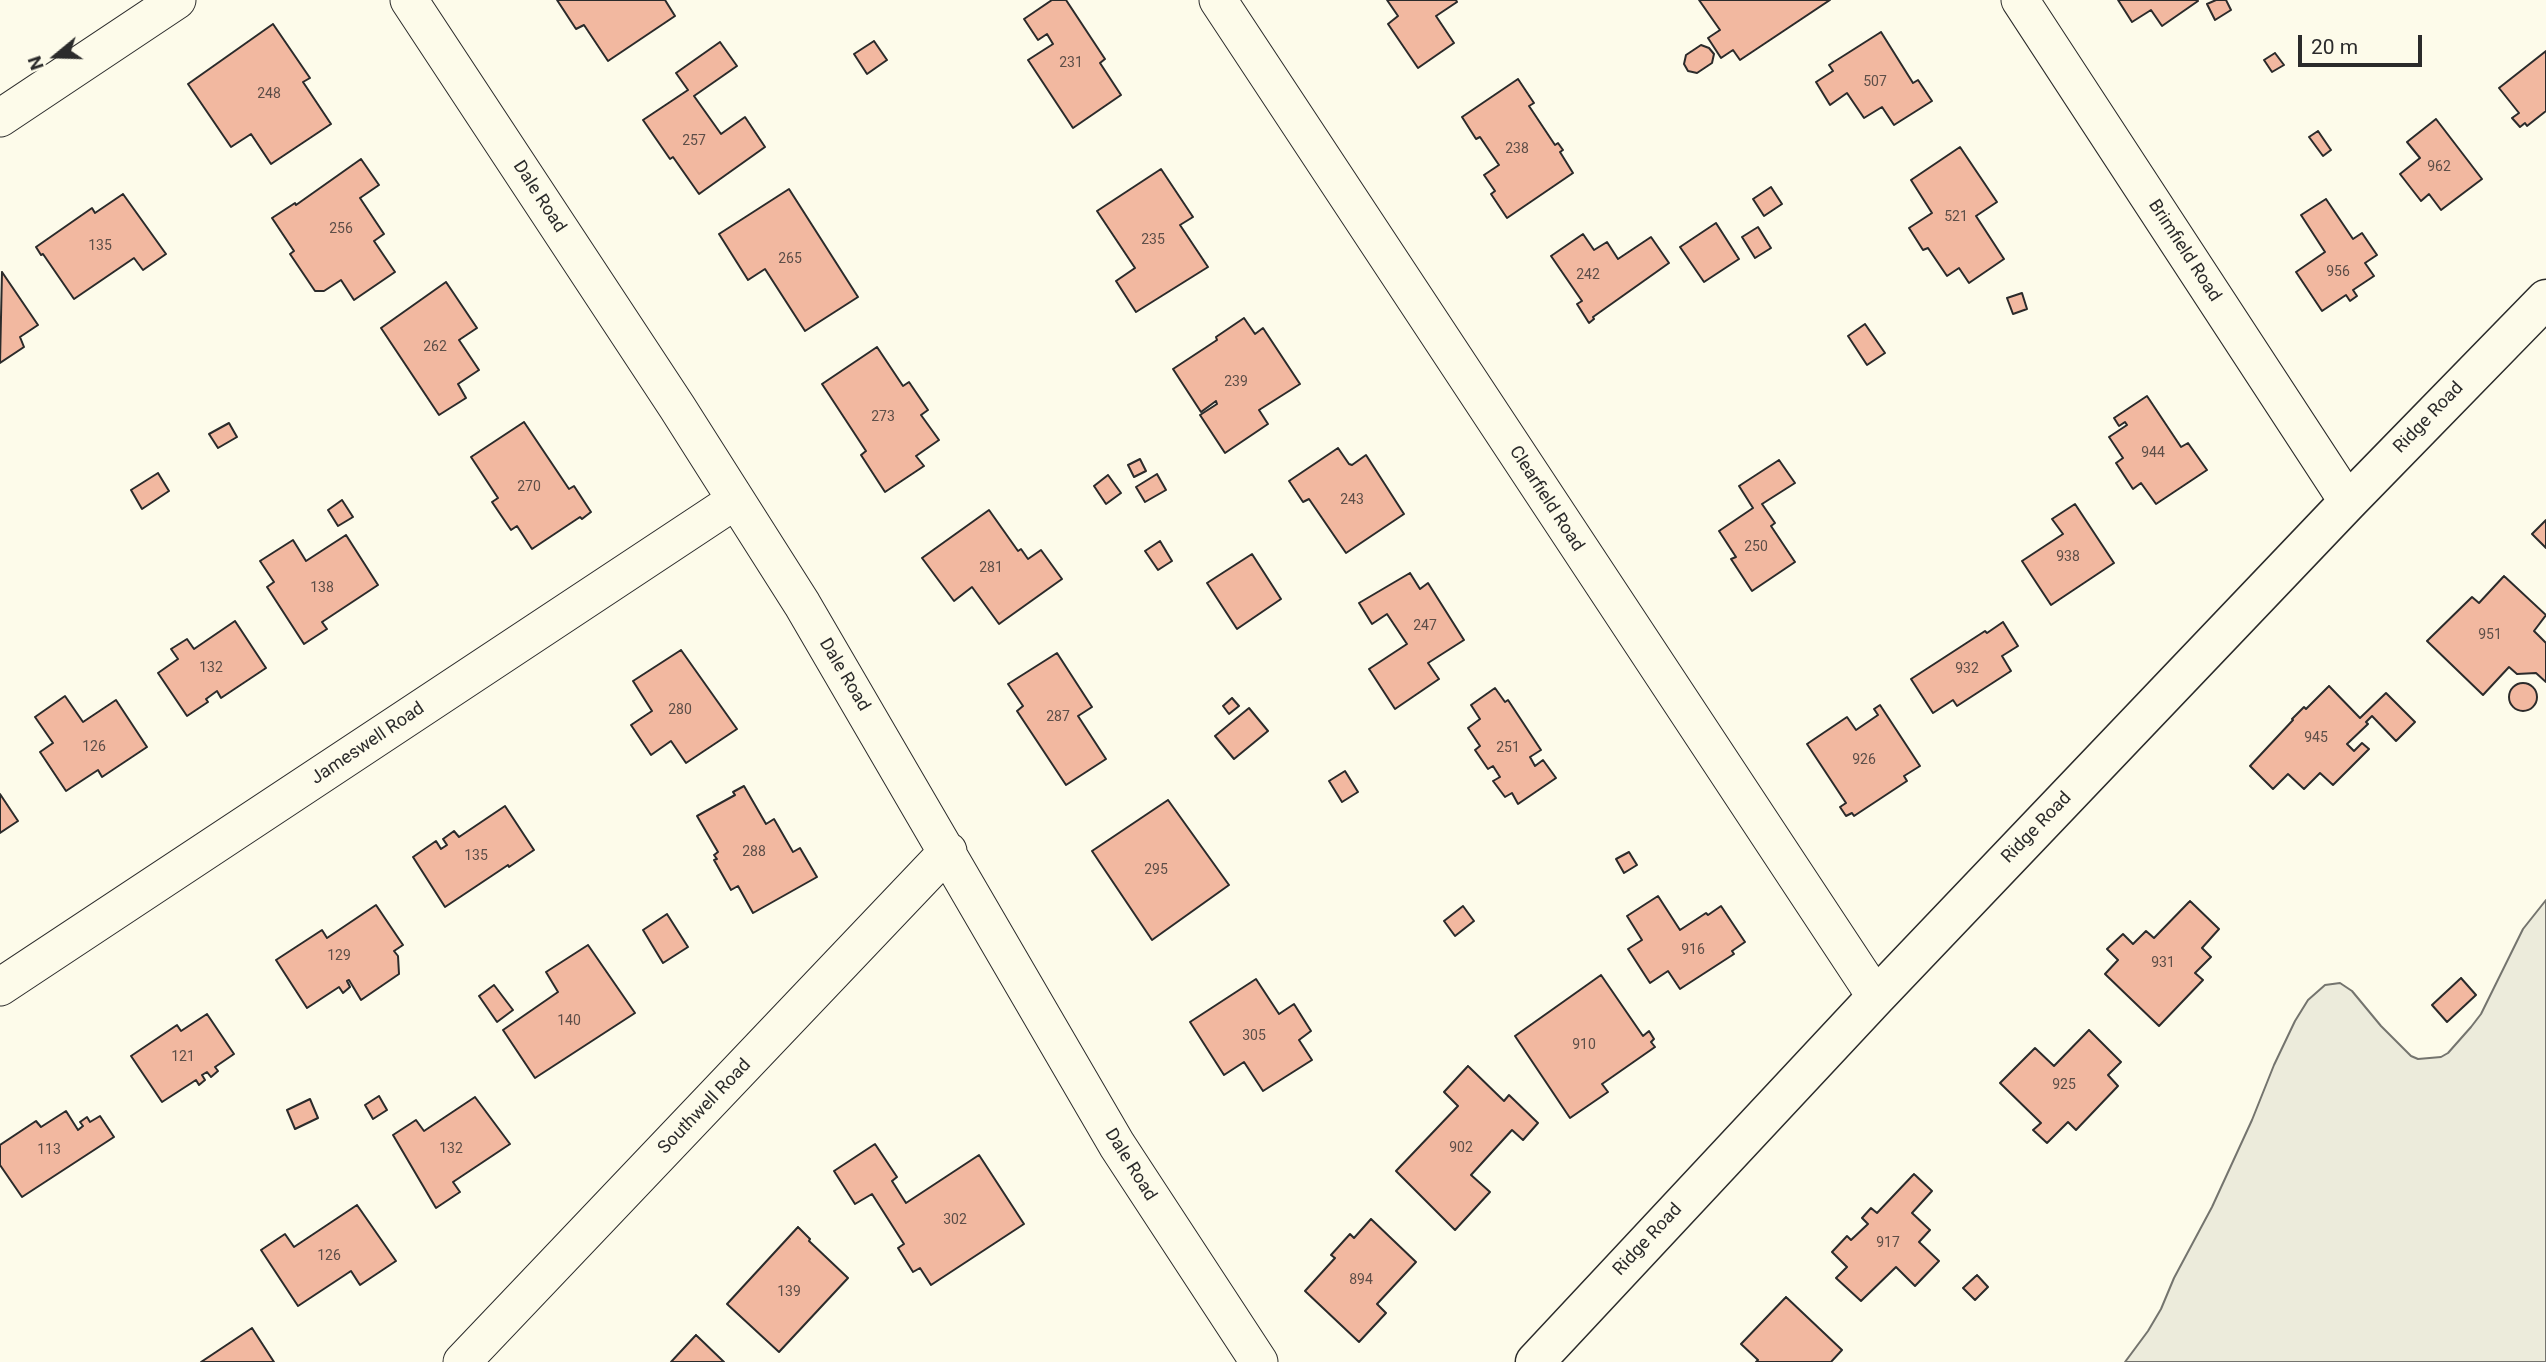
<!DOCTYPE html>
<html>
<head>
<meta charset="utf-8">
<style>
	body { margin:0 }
	#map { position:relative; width:2546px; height:1362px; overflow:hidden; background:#fdfbea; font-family:Roboto,sans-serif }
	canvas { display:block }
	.north { position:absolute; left:21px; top:21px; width:70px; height:70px; -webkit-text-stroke:5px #fdfbea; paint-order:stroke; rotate:251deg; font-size:19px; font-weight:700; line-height:28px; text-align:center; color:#2b2b2b }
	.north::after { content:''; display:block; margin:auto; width:24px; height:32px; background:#2b2b2b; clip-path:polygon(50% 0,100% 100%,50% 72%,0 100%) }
	.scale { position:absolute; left:2298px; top:35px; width:124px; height:32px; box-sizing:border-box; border:4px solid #2b2b2b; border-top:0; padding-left:9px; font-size:21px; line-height:24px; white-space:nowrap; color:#2b2b2b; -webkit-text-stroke:5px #fdfbea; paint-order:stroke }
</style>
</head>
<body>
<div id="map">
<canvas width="2546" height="1362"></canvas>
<div class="north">N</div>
<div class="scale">20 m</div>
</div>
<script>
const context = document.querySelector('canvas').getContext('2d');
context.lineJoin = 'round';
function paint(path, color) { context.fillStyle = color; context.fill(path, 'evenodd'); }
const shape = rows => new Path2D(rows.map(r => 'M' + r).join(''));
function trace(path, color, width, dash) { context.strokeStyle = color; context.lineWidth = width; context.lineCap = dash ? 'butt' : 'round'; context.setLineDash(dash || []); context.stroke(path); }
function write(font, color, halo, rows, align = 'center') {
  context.font = font + ' Roboto,sans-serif'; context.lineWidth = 5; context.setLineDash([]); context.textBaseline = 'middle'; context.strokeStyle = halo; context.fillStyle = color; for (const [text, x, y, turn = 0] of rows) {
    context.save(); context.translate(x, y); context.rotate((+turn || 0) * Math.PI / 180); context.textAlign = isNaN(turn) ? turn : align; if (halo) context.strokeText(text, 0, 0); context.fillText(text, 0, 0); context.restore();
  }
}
const green = shape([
	[2546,900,2546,1362,2125,1362,2148,1331,2161,1309,2174,1278,2212,1207,2252,1120,2274,1065,2295,1021,2308,1000,2325,985,2340,983,2352,991,2381,1026,2411,1056,2418,1059,2441,1057,2448,1053,2471,1027,2481,1014,2523,929,2546,900]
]);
paint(green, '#ecebdb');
trace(green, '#74746e', 2);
const building = shape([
	[557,0,665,0,675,16,608,61,584,25,576,29,557,0],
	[1052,0,1066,0,1105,59,1100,63,1121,95,1073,128,1028,60,1053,44,1047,34,1038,40,1024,19,1052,0],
	[1387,0,1456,0,1457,2,1436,16,1454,43,1418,68,1388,24,1398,16,1387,0],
	[1699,0,1830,0,1740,60,1733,50,1721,58,1708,38,1720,30,1699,0],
	[2118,0,2197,0,2198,1,2162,26,2151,10,2132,22,2118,0],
	[2216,0,2226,0,2231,10,2215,20,2207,4,2216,0],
	[273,24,310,78,303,82,331,124,271,164,251,134,231,147,188,84,273,24],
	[1881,32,1913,83,1918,80,1932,101,1894,125,1882,107,1864,118,1847,93,1830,105,1816,82,1833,71,1829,65,1881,32],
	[874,41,887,60,867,74,854,54,874,41],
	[720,42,737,66,694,96,721,134,745,117,765,147,699,194,673,157,670,159,643,120,688,90,676,73,720,42],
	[1701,45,1709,48,1714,54,1712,63,1697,73,1688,71,1684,64,1686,55,1701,45],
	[2546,51,2546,111,2527,126,2525,123,2520,127,2512,118,2519,113,2499,88,2546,51],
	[2275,53,2284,65,2272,72,2264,60,2275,53],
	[1518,79,1534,103,1529,106,1555,145,1558,143,1563,150,1560,152,1573,173,1507,218,1491,194,1495,191,1484,175,1499,165,1480,137,1476,139,1462,117,1518,79],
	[2436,119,2482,179,2441,210,2429,194,2421,201,2400,174,2420,158,2407,142,2436,119],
	[2318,131,2331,150,2323,156,2309,137,2318,131],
	[1960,147,1997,202,1976,216,2004,259,1969,283,1959,268,1947,276,1928,248,1923,250,1909,228,1932,213,1911,180,1960,147],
	[361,159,379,185,360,198,384,234,374,241,395,272,354,300,341,280,324,291,315,291,290,254,294,251,272,218,295,203,296,205,361,159],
	[1161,169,1193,217,1180,225,1208,267,1136,312,1116,281,1135,268,1097,211,1161,169],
	[1771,187,1782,204,1764,216,1753,199,1771,187],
	[789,189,858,297,805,331,765,269,748,280,719,234,789,189],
	[123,194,166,254,143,270,134,258,74,299,43,254,41,255,36,247,92,208,95,213,123,194],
	[2326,199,2353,239,2362,233,2377,255,2365,263,2374,276,2353,290,2357,296,2350,301,2346,295,2322,311,2296,272,2325,252,2301,215,2326,199],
	[1716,223,1739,259,1704,282,1680,247,1716,223],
	[1758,227,1771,248,1755,258,1742,237,1758,227],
	[1583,234,1594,250,1607,242,1618,259,1651,237,1669,263,1593,317,1594,319,1589,323,1577,304,1582,301,1551,256,1583,234],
	[2,272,38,325,20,337,24,347,0,363,2,272],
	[446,282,477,328,459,340,479,370,458,384,466,398,439,415,381,328,446,282],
	[2022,293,2027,309,2013,314,2007,298,2022,293],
	[1244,318,1255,334,1263,328,1300,384,1259,410,1268,424,1225,453,1200,415,1217,404,1216,401,1201,412,1173,369,1217,340,1216,337,1244,318],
	[1865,324,1885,353,1867,365,1848,336,1865,324],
	[877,347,903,386,909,382,928,410,921,415,939,440,916,456,924,466,885,492,861,455,866,451,822,384,877,347],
	[2147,396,2181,447,2188,443,2207,470,2156,504,2141,483,2133,489,2116,463,2123,458,2109,437,2127,425,2125,422,2119,426,2114,418,2147,396],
	[524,422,569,489,574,486,591,512,582,519,580,517,532,549,517,526,511,530,492,502,498,498,471,457,524,422],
	[229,423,237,437,218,448,209,434,229,423],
	[1338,448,1349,464,1352,465,1366,455,1404,514,1346,553,1309,499,1303,502,1289,481,1338,448],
	[1140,459,1146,471,1134,477,1128,465,1140,459],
	[1779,460,1795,483,1762,504,1775,523,1771,526,1795,562,1752,591,1731,559,1736,557,1719,531,1753,508,1739,486,1779,460],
	[158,473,169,491,142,509,131,490,158,473],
	[1157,474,1166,490,1145,502,1136,487,1157,474],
	[1108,475,1121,493,1106,504,1094,486,1108,475],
	[342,500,353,517,338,526,328,510,342,500],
	[2075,504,2114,563,2051,605,2022,561,2063,534,2052,519,2075,504],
	[989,510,1018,551,1021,549,1028,559,1041,550,1062,579,999,624,972,587,954,601,922,558,989,510],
	[2546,520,2546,548,2532,534,2546,520],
	[346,535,378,585,322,622,327,629,304,644,267,587,274,582,260,561,293,540,306,561,346,535],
	[1160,541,1172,561,1158,570,1145,551,1160,541],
	[1252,554,1281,599,1237,629,1207,583,1252,554],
	[1410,573,1420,589,1428,583,1464,640,1428,663,1439,679,1395,709,1369,669,1407,644,1387,614,1372,624,1359,603,1410,573],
	[2504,576,2546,615,2534,631,2546,643,2546,682,2536,673,2517,674,2509,667,2483,695,2427,641,2472,597,2479,603,2504,576],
	[235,621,266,668,221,698,217,691,206,699,208,702,187,716,158,673,178,659,171,649,187,639,194,649,235,621],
	[2003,622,2018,646,2002,656,2011,671,1957,706,1953,700,1933,713,1911,679,1985,631,1987,633,2003,622],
	[681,650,737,729,686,763,671,741,651,755,631,725,652,711,633,681,681,650],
	[1057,653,1092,707,1078,716,1106,759,1066,785,1017,711,1023,706,1008,684,1057,653],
	'2509 697a14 14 0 1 1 28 0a14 14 0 1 1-28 0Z',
	[2329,686,2360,718,2386,693,2415,722,2396,741,2372,716,2366,722,2368,724,2347,744,2354,751,2362,743,2369,749,2333,785,2320,773,2304,789,2288,774,2273,789,2250,766,2293,720,2292,719,2304,707,2306,709,2329,686],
	[1495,688,1505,702,1508,700,1541,750,1530,757,1535,766,1543,760,1556,778,1518,804,1512,793,1505,797,1493,781,1500,777,1493,766,1488,769,1475,750,1480,746,1468,728,1480,719,1471,705,1495,688],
	[65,696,83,722,116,700,147,747,102,777,98,770,66,791,40,752,53,743,35,717,65,696],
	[1232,698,1239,706,1229,714,1223,706,1232,698],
	[1880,705,1920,766,1904,776,1907,781,1854,816,1852,813,1846,816,1840,807,1846,803,1807,744,1847,717,1856,730,1878,715,1874,709,1880,705],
	[1249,708,1268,731,1234,759,1215,736,1249,708],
	[1345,771,1358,792,1342,802,1329,781,1345,771],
	[744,786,766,824,774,819,793,852,800,848,817,877,753,913,738,886,731,890,714,860,717,859,714,855,718,852,697,816,735,795,733,792,744,786],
	[0,794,18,821,0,833,0,794],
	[1168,800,1229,885,1152,940,1092,851,1168,800],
	[505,806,534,850,509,867,508,865,445,907,413,857,436,841,441,849,447,845,443,839,454,831,459,837,505,806],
	[1629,852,1637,865,1624,873,1616,859,1629,852],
	[1658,896,1680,930,1706,913,1708,915,1721,906,1745,942,1732,951,1734,954,1680,989,1668,971,1650,983,1628,949,1642,940,1627,916,1658,896],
	[2190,901,2219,929,2202,948,2211,957,2195,973,2203,980,2159,1026,2105,974,2118,960,2107,949,2123,934,2133,944,2146,931,2154,938,2190,901],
	[376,905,403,945,394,951,398,956,399,974,361,1000,349,980,347,981,350,987,343,993,339,987,307,1008,276,960,322,930,327,938,376,905],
	[1463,906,1474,921,1455,936,1444,921,1463,906],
	[667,914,688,947,663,963,643,930,667,914],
	[588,945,635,1013,535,1078,503,1030,558,992,546,972,588,945],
	[1601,975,1643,1036,1649,1031,1654,1039,1651,1042,1655,1047,1602,1084,1608,1092,1570,1118,1515,1036,1601,975],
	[2461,978,2476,995,2447,1022,2432,1005,2461,978],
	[1256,979,1279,1014,1294,1004,1311,1031,1299,1040,1312,1060,1263,1091,1244,1062,1224,1075,1190,1022,1256,979],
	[494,985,513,1010,497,1022,479,996,494,985],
	[207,1014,234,1054,215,1067,218,1071,211,1077,207,1072,202,1075,205,1080,199,1085,196,1080,162,1102,131,1056,177,1025,181,1031,207,1014],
	[2089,1030,2121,1062,2108,1075,2118,1086,2076,1130,2068,1122,2047,1143,2033,1130,2041,1123,2000,1083,2035,1048,2054,1066,2089,1030],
	[1468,1066,1504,1101,1509,1095,1538,1123,1523,1140,1512,1130,1471,1175,1490,1192,1455,1230,1396,1171,1458,1106,1444,1092,1468,1066],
	[379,1096,387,1110,373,1119,365,1105,379,1096],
	[475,1097,510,1144,453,1182,460,1192,436,1208,393,1135,416,1120,424,1131,475,1097],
	[310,1099,318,1118,295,1129,287,1110,310,1099],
	[66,1111,78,1130,83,1126,80,1122,87,1117,90,1122,100,1116,114,1137,22,1197,0,1165,0,1145,36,1121,41,1127,66,1111],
	[875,1144,897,1177,892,1181,906,1203,979,1155,1024,1224,931,1285,920,1268,913,1272,898,1248,904,1244,872,1194,855,1204,834,1171,875,1144],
	[1914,1174,1932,1191,1912,1213,1930,1230,1919,1242,1939,1261,1915,1286,1896,1267,1861,1301,1836,1278,1847,1267,1832,1252,1847,1236,1851,1240,1868,1224,1862,1218,1871,1208,1877,1213,1914,1174],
	[357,1205,396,1261,360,1285,351,1271,298,1306,261,1250,285,1234,294,1247,357,1205],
	[1371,1219,1416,1262,1377,1304,1386,1313,1359,1342,1305,1291,1335,1258,1331,1255,1350,1234,1354,1238,1371,1219],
	[798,1227,810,1239,809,1241,848,1278,779,1352,727,1304,798,1227],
	[1977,1275,1988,1287,1975,1300,1963,1288,1977,1275],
	[1786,1297,1842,1350,1831,1362,1756,1362,1758,1360,1741,1344,1786,1297],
	[252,1328,274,1362,201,1362,252,1328],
	[696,1335,724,1362,671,1362,696,1335]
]);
paint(building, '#f2b8a0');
trace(building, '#2b2b2b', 2);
const minor = shape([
	[409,0,677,407,802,604,1117,1145,1259,1362],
	[1218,0,1876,997],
	[2020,0,2348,502],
	[0,118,177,0],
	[0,987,736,500],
	[462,1362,948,851]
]);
const tertiary = shape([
	[1535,1362,1876,997,2348,502,2546,299]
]);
trace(minor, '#2b2b2b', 39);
trace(tertiary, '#2b2b2b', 41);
trace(minor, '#fdfbea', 37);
trace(tertiary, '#fdfbea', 38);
write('14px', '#5d4e48', null, [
	["231",1071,63],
	["507",1875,82],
	["248",269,94],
	["257",694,141],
	["238",1517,149],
	["962",2439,167],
	["521",1956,217],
	["256",341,229],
	["235",1153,240],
	["135",100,246],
	["265",790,259],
	["956",2338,272],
	["242",1588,275],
	["262",435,347],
	["239",1236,382],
	["273",883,417],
	["944",2153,453],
	["270",529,487],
	["243",1352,500],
	["250",1756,547],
	["938",2068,557],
	["281",991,568],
	["138",322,588],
	["247",1425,626],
	["951",2490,635],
	["132",211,668],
	["932",1967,669],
	["280",680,710],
	["287",1058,717],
	["945",2316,738],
	["126",94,747],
	["251",1508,748],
	["926",1864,760],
	["288",754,852],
	["135",476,856],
	["295",1156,870],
	["916",1693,950],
	["129",339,956],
	["931",2163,963],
	["140",569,1021],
	["305",1254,1036],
	["910",1584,1045],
	["121",183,1057],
	["925",2064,1085],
	["902",1461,1148],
	["132",451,1149],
	["113",49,1150],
	["302",955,1220],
	["917",1888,1243],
	["126",329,1256],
	["894",1361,1280],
	["139",789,1292]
]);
write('18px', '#2b2b2b', '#fdfbea', [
	["Dale Road",539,197,57],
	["Brimfield Road",2184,251,57],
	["Ridge Road",2429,418,-46],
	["Clearfield Road",1546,499,57],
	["Dale Road",844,675,59],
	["Jameswell Road",368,744,-34],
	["Ridge Road",2037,828,-46],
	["Southwell Road",705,1107,-46],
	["Dale Road",1130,1165,58],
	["Ridge Road",1648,1240,-47]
]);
</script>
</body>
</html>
